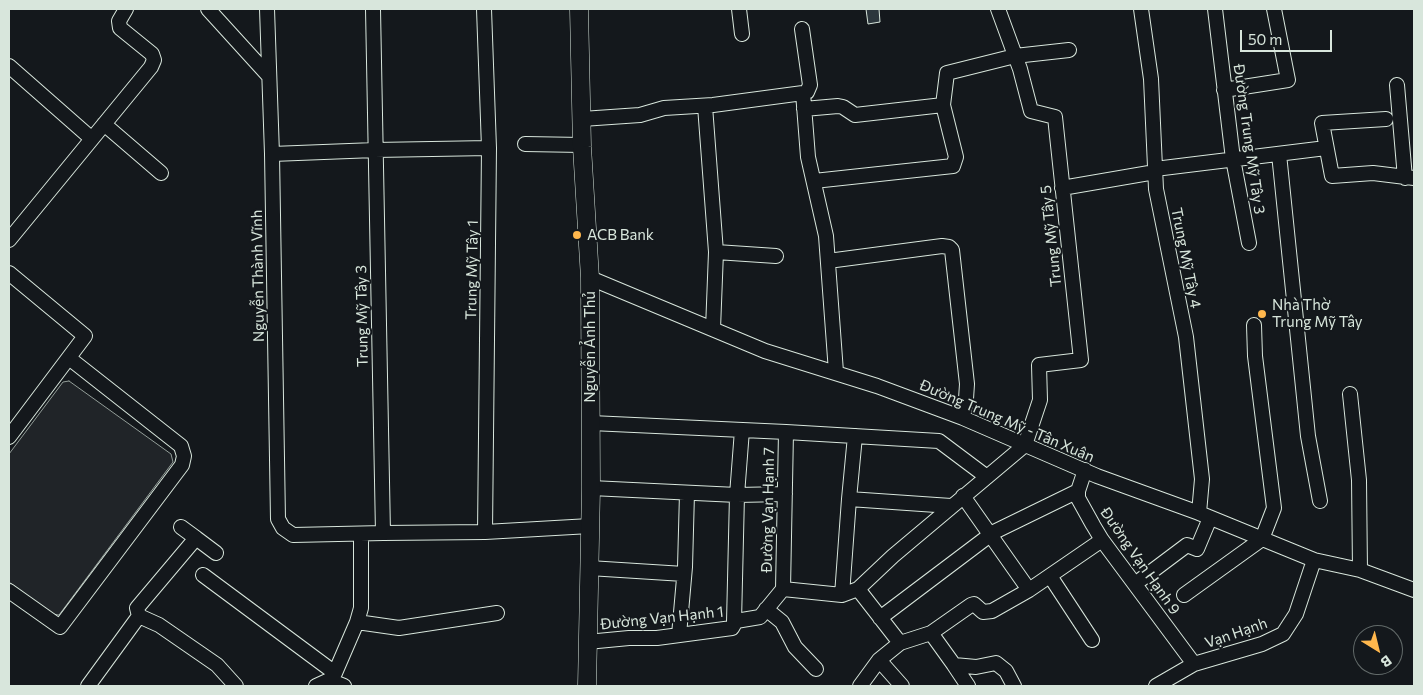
<!DOCTYPE html>
<html>
<head>
<meta charset="utf-8">
<style>
	body { margin:0 }
	#map { position:relative; width:1423px; height:695px; overflow:hidden; background:#14181c; font-family:Commissioner,sans-serif }
	canvas { display:block }
	.frame { position:absolute; inset:0; border:10px solid #d8e6dc; pointer-events:none }
	.north { position:absolute; left:1353px; top:625px; width:50px; height:50px; box-sizing:border-box; background:#14181c; border:1px solid #626a69; border-radius:50%; rotate:144deg; font-size:14px; font-weight:700; line-height:20px; text-align:center; color:#d8e6dc }
	.north::after { content:''; display:block; margin:auto; width:18px; height:22px; background:#ffb74d; clip-path:polygon(50% 0,100% 100%,50% 72%,0 100%) }
	.scale { position:absolute; left:1240px; top:30px; width:92px; height:22px; box-sizing:border-box; border:2px solid #d8e6dc; border-top:0; padding-left:6px; font-size:15px; line-height:18px; white-space:nowrap; color:#d8e6dc; -webkit-text-stroke:4px #14181c; paint-order:stroke }
</style>
</head>
<body>
<div id="map">
<canvas width="1423" height="695"></canvas>
<div class="frame"></div>
<div class="north">B</div>
<div class="scale">50 m</div>
</div>
<script>
const context = document.querySelector('canvas').getContext('2d');
context.lineJoin = 'round';
function paint(path, color) { context.fillStyle = color; context.fill(path, 'evenodd'); }
const shape = rows => new Path2D(rows.map(r => 'M' + r).join(''));
function trace(path, color, width, dash) { context.strokeStyle = color; context.lineWidth = width; context.lineCap = dash ? 'butt' : 'round'; context.setLineDash(dash || []); context.stroke(path); }
function write(font, color, halo, rows, align = 'center') {
  context.font = font + ' Commissioner,sans-serif'; context.lineWidth = 4; context.setLineDash([]); context.textBaseline = 'middle'; context.strokeStyle = halo; context.fillStyle = color; for (const [text, x, y, turn = 0] of rows) {
    context.save(); context.translate(x, y); context.rotate((+turn || 0) * Math.PI / 180); context.textAlign = isNaN(turn) ? turn : align; if (halo) context.strokeText(text, 0, 0); context.fillText(text, 0, 0); context.restore();
  }
}
const green = shape([
	[69,381,171,454,173,462,59,615,52,614,9,582,9,454,63,382,69,381]
]);
paint(green, '#202428');
trace(green, '#939e99', 1);
const building = shape([
	[866,9,879,9,880,22,868,24,866,9]
]);
paint(building, '#2c363c');
trace(building, '#d8e6dc', 1);
const minor = shape([
	[208,9,268,75],
	[267,9,272,154,278,519,283,528,293,535,383,533,373,9],
	[484,9,489,148,485,532],
	[739,9,742,34],
	[1141,9,1151,79,1156,189,1186,337,1202,479,1199,513],
	[1215,9,1233,159,1249,243],
	[802,29,810,85,807,92,803,93],
	[9,66,92,139],
	[1397,85,1405,178],
	[1224,90,1288,80,1274,9],
	[705,106,716,252,776,256],
	[804,109,838,106,843,107,855,115,943,105],
	[582,119,640,115,664,108,713,105,803,93,808,157,826,236,836,372],
	[1386,119,1322,123,1332,176,1373,173,1414,178],
	[104,124,161,173],
	[525,144,582,145],
	[272,154,375,150,489,148],
	[1279,154,1308,436,1320,501],
	[1155,169,1326,148],
	[814,181,953,166,956,157,943,105,947,73,1015,56,1069,50],
	[1062,188,1155,172],
	[9,240,151,67,154,60,152,54,120,28,119,21,126,9],
	[828,261,942,246,949,247,952,250,967,384,966,399,963,418],
	[9,273,85,336,9,437],
	[590,278,765,351,877,386,963,418,1097,476,1199,513,1314,560,1360,570,1414,590],
	[713,329,716,252],
	[1350,394,1359,480,1360,570],
	[591,423,786,432,939,441,987,477],
	[1085,470,1078,491,1078,498,1093,525,1102,540,1194,664],
	[591,488,737,495,785,494],
	[963,496,1029,590],
	[849,499,951,506],
	[181,527,196,538],
	[383,533,485,532,590,526],
	[589,568,684,574],
	[203,575,335,673],
	[1050,576,1092,640],
	[1135,584,1187,545,1197,549,1210,518],
	[783,589,842,595,858,589,893,556,1025,445,1040,400,1039,365,1081,360,1055,117,1031,111,1020,69,998,9],
	[783,589,786,432],
	[858,589,900,643],
	[9,591,60,627,182,465,184,456,181,446,69,358],
	[842,595,849,499,855,436],
	[1184,595,1262,539,1274,508,1255,356,1254,325],
	[766,609,782,622,795,647,816,669],
	[139,616,137,608,196,538,216,553],
	[880,618,994,532,1078,491],
	[357,622,399,628,497,613],
	[734,622,737,495,742,430],
	[931,633,954,665,976,667,996,663,1006,671,1014,686],
	[679,635,685,567,687,493],
	[587,642,629,638,657,638,732,628,736,621,760,617,783,589],
	[879,660,902,686],
	[954,665,968,686],
	[329,680,344,686],
	[88,686,139,616,159,625,217,665,236,686],
	[316,686,329,680,335,673,357,622,361,608,361,534],
	[860,686,879,660,900,643,931,633,971,605,974,604,983,612,992,611,1029,590,1102,540],
	[1156,686,1194,664,1262,644,1283,634,1296,614,1314,560]
]);
const major = shape([
	[579,9,582,147,590,278,591,488,587,686]
]);
trace(minor, '#d8e6dc', 16);
trace(major, '#d8e6dc', 19);
trace(minor, '#14181c', 14);
trace(major, '#14181c', 18);
for (const [x, y, r, color] of [
	[577,235,5,"#ffb74d"],
	[1262,314,5,"#ffb74d"]
]) { const dot = new Path2D(); dot.arc(x, y, r, 0, 2 * Math.PI); context.fillStyle = color; context.fill(dot); trace(dot, '#14181c', 2); }
write('15px', '#d8e6dc', '#14181c', [
	["Đường Trung Mỹ Tây 3",1249,139,82],
	["Trung Mỹ Tây 5",1051,236,-96],
	["Trung Mỹ Tây 4",1186,258,79],
	["Trung Mỹ Tây 1",472,270,-89],
	["Nguyễn Thành Vĩnh",258,276,-91],
	["Trung Mỹ Tây 3",362,316,-91],
	["Nguyễn Ảnh Thủ",590,347,-90],
	["Đường Trung Mỹ - Tân Xuân",1007,421,23],
	["Đường Vạn Hạnh 7",768,510,-89],
	["Đường Vạn Hạnh 9",1140,561,55],
	["Đường Vạn Hạnh 1",662,618,-6],
	["Vạn Hạnh",1236,633,-19]
]);
write('15px', '#d8e6dc', '#14181c', [
	["ACB Bank",587,235],
	["Nhà Thờ",1272,305],
	["Trung Mỹ Tây",1272,322]
], 'left');
</script>
</body>
</html>
